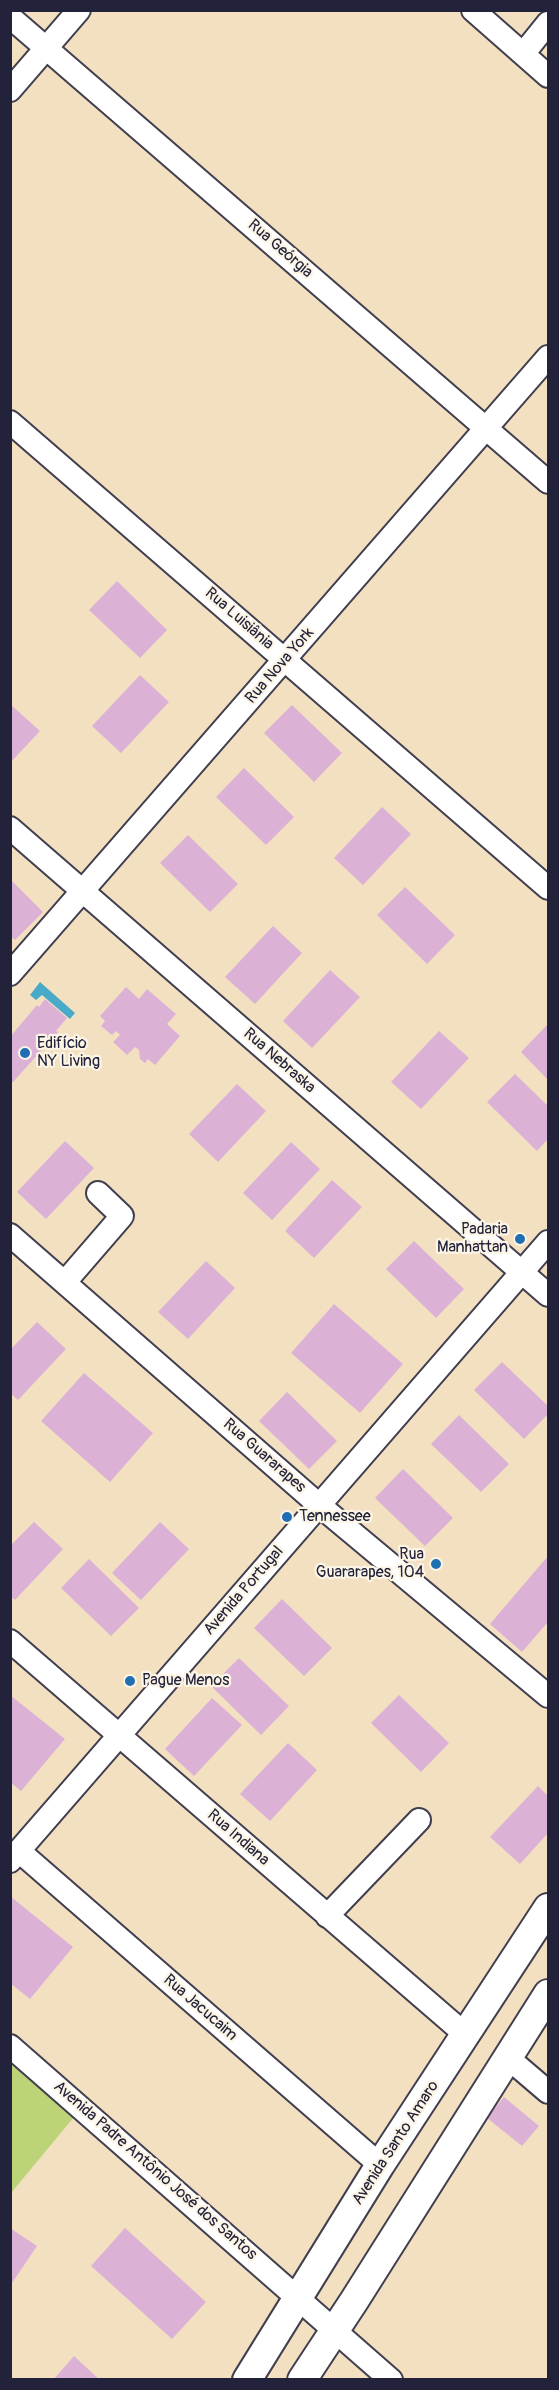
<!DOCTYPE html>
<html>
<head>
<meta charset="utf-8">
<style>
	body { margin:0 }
	#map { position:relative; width:559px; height:2390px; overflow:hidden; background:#f2e0c1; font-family:Pangolin,sans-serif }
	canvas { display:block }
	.frame { position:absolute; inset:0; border:12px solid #22223b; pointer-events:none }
</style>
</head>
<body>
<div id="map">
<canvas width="559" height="2390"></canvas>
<div class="frame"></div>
</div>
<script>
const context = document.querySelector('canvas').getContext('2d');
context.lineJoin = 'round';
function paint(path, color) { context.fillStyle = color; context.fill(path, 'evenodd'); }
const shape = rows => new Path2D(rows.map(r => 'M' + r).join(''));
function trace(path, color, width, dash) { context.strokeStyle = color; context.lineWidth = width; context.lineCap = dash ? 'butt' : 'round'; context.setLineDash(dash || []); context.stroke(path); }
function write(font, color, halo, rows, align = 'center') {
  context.font = font + ' Pangolin,sans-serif'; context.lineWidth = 4.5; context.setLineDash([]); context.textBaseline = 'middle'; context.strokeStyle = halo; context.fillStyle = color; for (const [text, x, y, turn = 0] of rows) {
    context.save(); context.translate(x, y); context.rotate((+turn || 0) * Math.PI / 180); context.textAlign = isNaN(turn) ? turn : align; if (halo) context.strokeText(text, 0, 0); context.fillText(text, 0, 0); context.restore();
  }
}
paint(shape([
	[11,2063,74,2117,11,2193]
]), '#bcd377');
paint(shape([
	[40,982,75,1013,70,1019,42,995,36,1000,30,995]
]), '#48aac8');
paint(shape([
	[117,581,167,630,140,658,89,610],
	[140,675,169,702,121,753,92,726],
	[10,704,40,731,10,763],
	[292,705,342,753,314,782,264,733],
	[244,768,294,817,266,845,216,797],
	[382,807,411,834,363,885,334,858],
	[188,835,238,884,210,912,160,863],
	[10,879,43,912,15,940,10,936],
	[405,887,455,935,427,964,377,915],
	[273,926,302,953,255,1004,225,977],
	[330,970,360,997,312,1048,283,1021],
	[126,987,139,999,147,989,176,1014,167,1024,180,1036,155,1065,148,1059,145,1063,140,1059,139,1050,135,1047,127,1055,113,1042,120,1035,116,1031,112,1035,101,1026,105,1021,100,1016],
	[45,999,67,1018,56,1031,58,1032,13,1082,10,1081,10,1037,37,1005,39,1007],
	[548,1024,548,1080,521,1052],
	[439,1031,469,1058,421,1109,391,1082],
	[515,1074,548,1106,548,1139,537,1151,487,1102],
	[237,1084,266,1111,218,1162,189,1134],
	[65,1141,94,1168,46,1219,17,1192],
	[291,1142,320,1169,272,1220,243,1193],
	[332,1180,362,1207,314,1258,285,1231],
	[414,1241,464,1289,436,1318,386,1269],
	[206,1261,235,1288,188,1339,158,1312],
	[334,1304,403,1364,360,1413,291,1353],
	[37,1322,66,1349,18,1400,10,1393,10,1350],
	[502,1362,548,1406,548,1414,524,1439,474,1390],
	[84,1373,153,1433,110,1482,41,1421],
	[287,1392,337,1441,309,1469,259,1421],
	[459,1415,509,1464,481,1492,431,1444],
	[403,1469,453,1518,425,1546,375,1498],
	[34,1522,63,1549,15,1600,10,1596,10,1546],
	[160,1522,189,1549,141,1600,112,1573],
	[548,1556,548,1622,522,1652,490,1624],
	[89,1559,139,1608,111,1636,61,1588],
	[282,1599,332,1648,304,1676,254,1628],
	[239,1658,289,1706,261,1735,211,1686],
	[10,1695,65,1739,21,1791,10,1782],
	[399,1695,449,1743,421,1772,371,1723],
	[212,1698,242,1725,194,1776,165,1749],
	[288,1743,317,1770,270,1821,240,1794],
	[538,1786,548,1796,548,1833,520,1864,490,1837],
	[10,1896,73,1947,30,1999,10,1983],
	[504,2097,539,2126,522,2146,487,2118],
	[10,2228,37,2246,10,2286],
	[125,2228,206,2302,172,2339,91,2266],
	[74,2356,100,2380,53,2380]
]), '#dcb1d6');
const minor = shape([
	[473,10,548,76],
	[10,17,548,482],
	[523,54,548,23],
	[10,90,79,10],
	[10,422,548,888],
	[10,828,548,1295],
	[10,974,548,357],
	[10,1235,319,1505,548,1696],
	[65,1282,122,1216,98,1193],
	[10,1641,466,2035],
	[19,1851,380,2165],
	[10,1861,548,1242],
	[327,1916,419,1820],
	[10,2046,391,2380],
	[507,2057,548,2092]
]);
const major = shape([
	[247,2380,380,2165,548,1908],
	[302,2380,354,2301,548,1994]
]);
trace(minor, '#413e4f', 26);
trace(major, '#413e4f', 32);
trace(minor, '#fff', 22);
trace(major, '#fff', 28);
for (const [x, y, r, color] of [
	[25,1053,6,"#1f6fb2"],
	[520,1239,6,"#1f6fb2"],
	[287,1517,6,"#1f6fb2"],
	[436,1564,6,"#1f6fb2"],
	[130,1681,6,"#1f6fb2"]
]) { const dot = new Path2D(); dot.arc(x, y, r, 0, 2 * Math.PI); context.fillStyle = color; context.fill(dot); trace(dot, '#fcf5e5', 2); }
write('16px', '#22223b', '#fcf5e5', [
	["Rua Geórgia",280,249,41],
	["Rua Luisiânia",239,619,41],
	["Rua Nova York",280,666,-49],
	["Rua Nebraska",279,1061,41],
	["Rua Guararapes",264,1456,41],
	["Avenida Portugal",244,1591,-49],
	["Rua Indiana",238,1838,41],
	["Rua Jacucaim",200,2008,41],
	["Avenida Santo Amaro",396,2143,-57],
	["Avenida Padre Antônio José dos Santos",155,2171,41]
]);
write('16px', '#22223b', '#fcf5e5', [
	["Edifício",37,1044],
	["NY Living",37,1062],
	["Padaria",508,1230,"right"],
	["Manhattan",508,1248,"right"],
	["Tennessee",299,1517],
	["Rua",424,1555,"right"],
	["Guararapes, 104",424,1573,"right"],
	["Pague Menos",142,1681]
], 'left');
</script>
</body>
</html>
